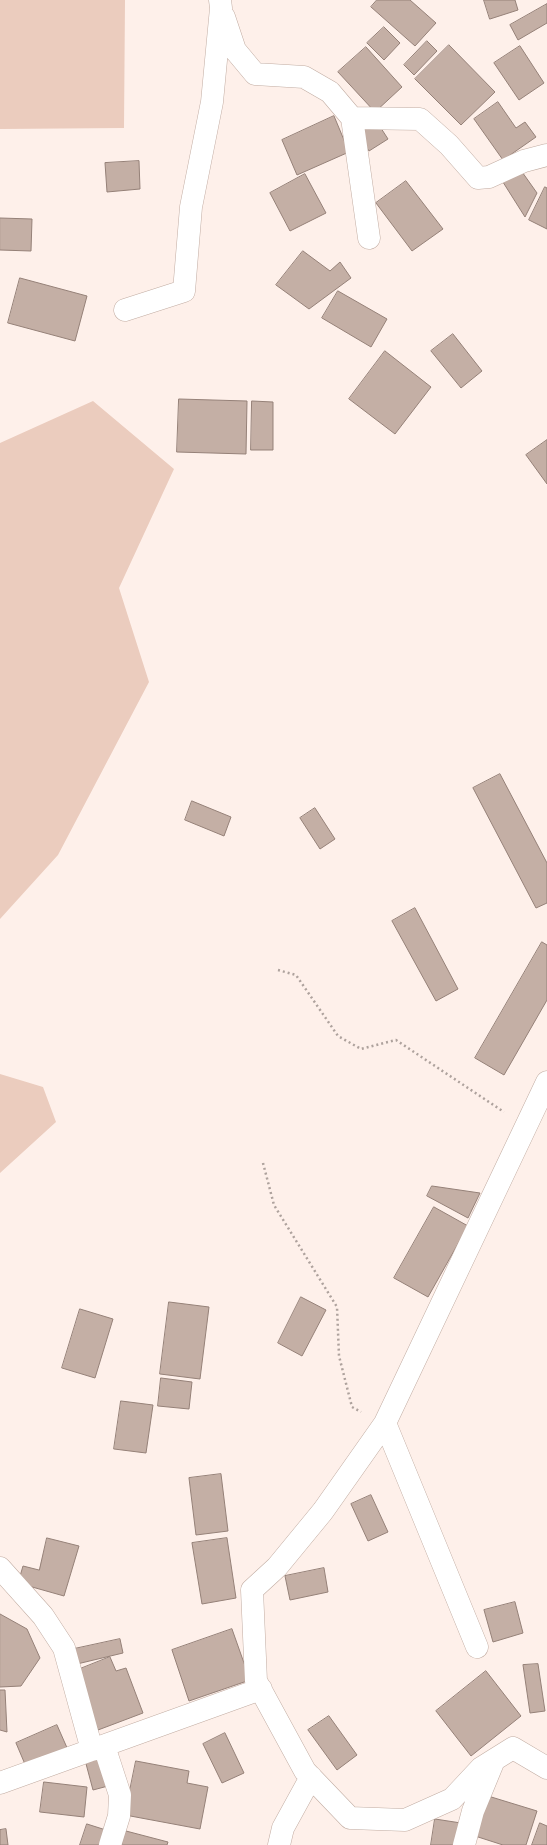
<!DOCTYPE html>
<html>
<head>
<meta charset="utf-8">
<style>
  body { margin:0 }
  canvas { display:block; background:#fef0ea }
</style>
</head>
<body>
<canvas width="547" height="1845"></canvas>
<script>
const c = document.querySelector('canvas').getContext('2d');
c.lineJoin = 'round';
function fillPath(path, color) { c.fillStyle = color; c.fill(path, 'evenodd'); }
function strokePath(path, color, width, dash) { c.strokeStyle = color; c.lineWidth = width; c.lineCap = dash ? 'butt' : 'round'; c.setLineDash(dash || []); c.stroke(path); }
const green = new Path2D(`
  M0 0H125L124 128 0 129Z
  M93 401 174 469 119 588 149 682 58 855 0 919V443Z
  M0 1074 43 1087 56 1122 0 1173Z`);
const building = new Path2D(`
  M377 0H410L436 23 415 46 371 7Z
  M484 0H515L518 10 490 19Z
  M547 4V23L518 40 510 25Z
  M384 27 400 43 384 60 367 43Z
  M427 41 437 51 414 75 404 65Z
  M449 45 495 92 461 125 415 79Z
  M520 46 544 83 519 100 494 63Z
  M366 47 402 87 375 112 338 72Z
  M498 102 516 128 525 122 536 137 503 160 474 119Z
  M334 116 349 152 297 175 282 140Z
  M377 122 388 139 369 151 358 133Z
  M139 161 140 189 107 192 105 163Z
  M520 169 537 193 525 217 501 179Z
  M305 174 326 213 290 231 270 193Z
  M406 181 443 229 412 251 376 203Z
  M545 187 547 188V229L529 220Z
  M0 218 32 219 31 251 0 250Z
  M303 251 330 271 340 262 351 278 309 309 276 285Z
  M20 278 87 296 75 341 8 323Z
  M338 291 387 319 371 347 322 318Z
  M453 334 482 371 461 388 431 351Z
  M385 351 431 387 395 434 349 399Z
  M179 399 247 401 246 454 177 452Z
  M252 401 273 402V450H251Z
  M547 440V484L526 455Z
  M500 774 547 863V903L536 908 473 788Z
  M192 801 231 817 224 836 185 820Z
  M315 808 335 839 320 849 300 818Z
  M415 908 458 989 436 1001 392 921Z
  M542 942 547 945V1000L504 1075 475 1058Z
  M432 1186 480 1193 468 1218 427 1196Z
  M434 1207 468 1226 428 1297 394 1278Z
  M301 1297 326 1310 302 1356 278 1343Z
  M169 1302 209 1307 200 1379 160 1374Z
  M80 1309 113 1319 95 1378 62 1368Z
  M161 1378 192 1382 189 1409 158 1406Z
  M121 1401 153 1405 146 1453 114 1449Z
  M221 1474 228 1531 196 1535 189 1478Z
  M371 1495 388 1532 368 1541 351 1504Z
  M47 1538 79 1546 64 1596 18 1583 23 1566 39 1570Z
  M227 1538 236 1598 202 1604 192 1543Z
  M324 1568 328 1592 290 1600 285 1576Z
  M515 1602 523 1633 493 1642 484 1610Z
  M0 1614 27 1629 40 1658 21 1686 0 1687Z
  M232 1629 250 1680 189 1701 172 1650Z
  M120 1639 123 1653 77 1664 74 1649Z
  M110 1657 116 1671 126 1668 143 1713 98 1730 75 1671Z
  M538 1664 545 1711 530 1713 523 1665Z
  M486 1671 521 1716 471 1756 436 1711Z
  M0 1690H5L7 1732 0 1730Z
  M329 1716 357 1755 337 1770 308 1730Z
  M57 1725 68 1750 27 1769 16 1743Z
  M225 1733 244 1773 222 1783 203 1744Z
  M100 1756 108 1786 93 1790 85 1760Z
  M136 1761 189 1771 187 1783 208 1787 200 1829 125 1815Z
  M44 1782 87 1787 84 1817 40 1812Z
  M488 1796 537 1811 526 1845H503L475 1836Z
  M435 1819 461 1823 457 1845H431Z
  M540 1823 547 1826V1845H532Z
  M87 1824 109 1831 104 1845H80Z
  M6 1829 8 1845H0V1830Z
  M126 1831 168 1842 167 1845H122Z`);
const path = new Path2D(`
  M278 970 296 975 338 1036 361 1049 396 1040 504 1112
  M263 1163 274 1205 337 1307 339 1356 352 1407 361 1412`);
const minor = new Path2D(`
  M224 17 235 50 255 74 304 77 330 92 352 118 369 238
  M352 118 420 119 449 145 478 178 489 177 524 161 547 155
  M125 310 184 291 191 207 212 102 221 8 220 0
  M385 1423 323 1511 277 1567 252 1590 256 1681 305 1771 350 1818 405 1820 452 1799 481 1768 513 1748 547 1768
  M0 1568 43 1616 64 1648 92 1750
  M477 1647 385 1423 547 1082
  M104 1746 120 1795 119 1816 110 1845
  M0 1783 261 1689
  M279 1845 283 1828 311 1777
  M464 1845 473 1811 494 1760`);
fillPath(green, '#ebccbe');
fillPath(building, '#c4afa5');
strokePath(building, '#958178', 1);
strokePath(minor, '#c1aca2', 23);
strokePath(path, '#aea29d', 2.5, [2, 3]);
strokePath(minor, '#fff', 22);
</script>
</body>
</html>
